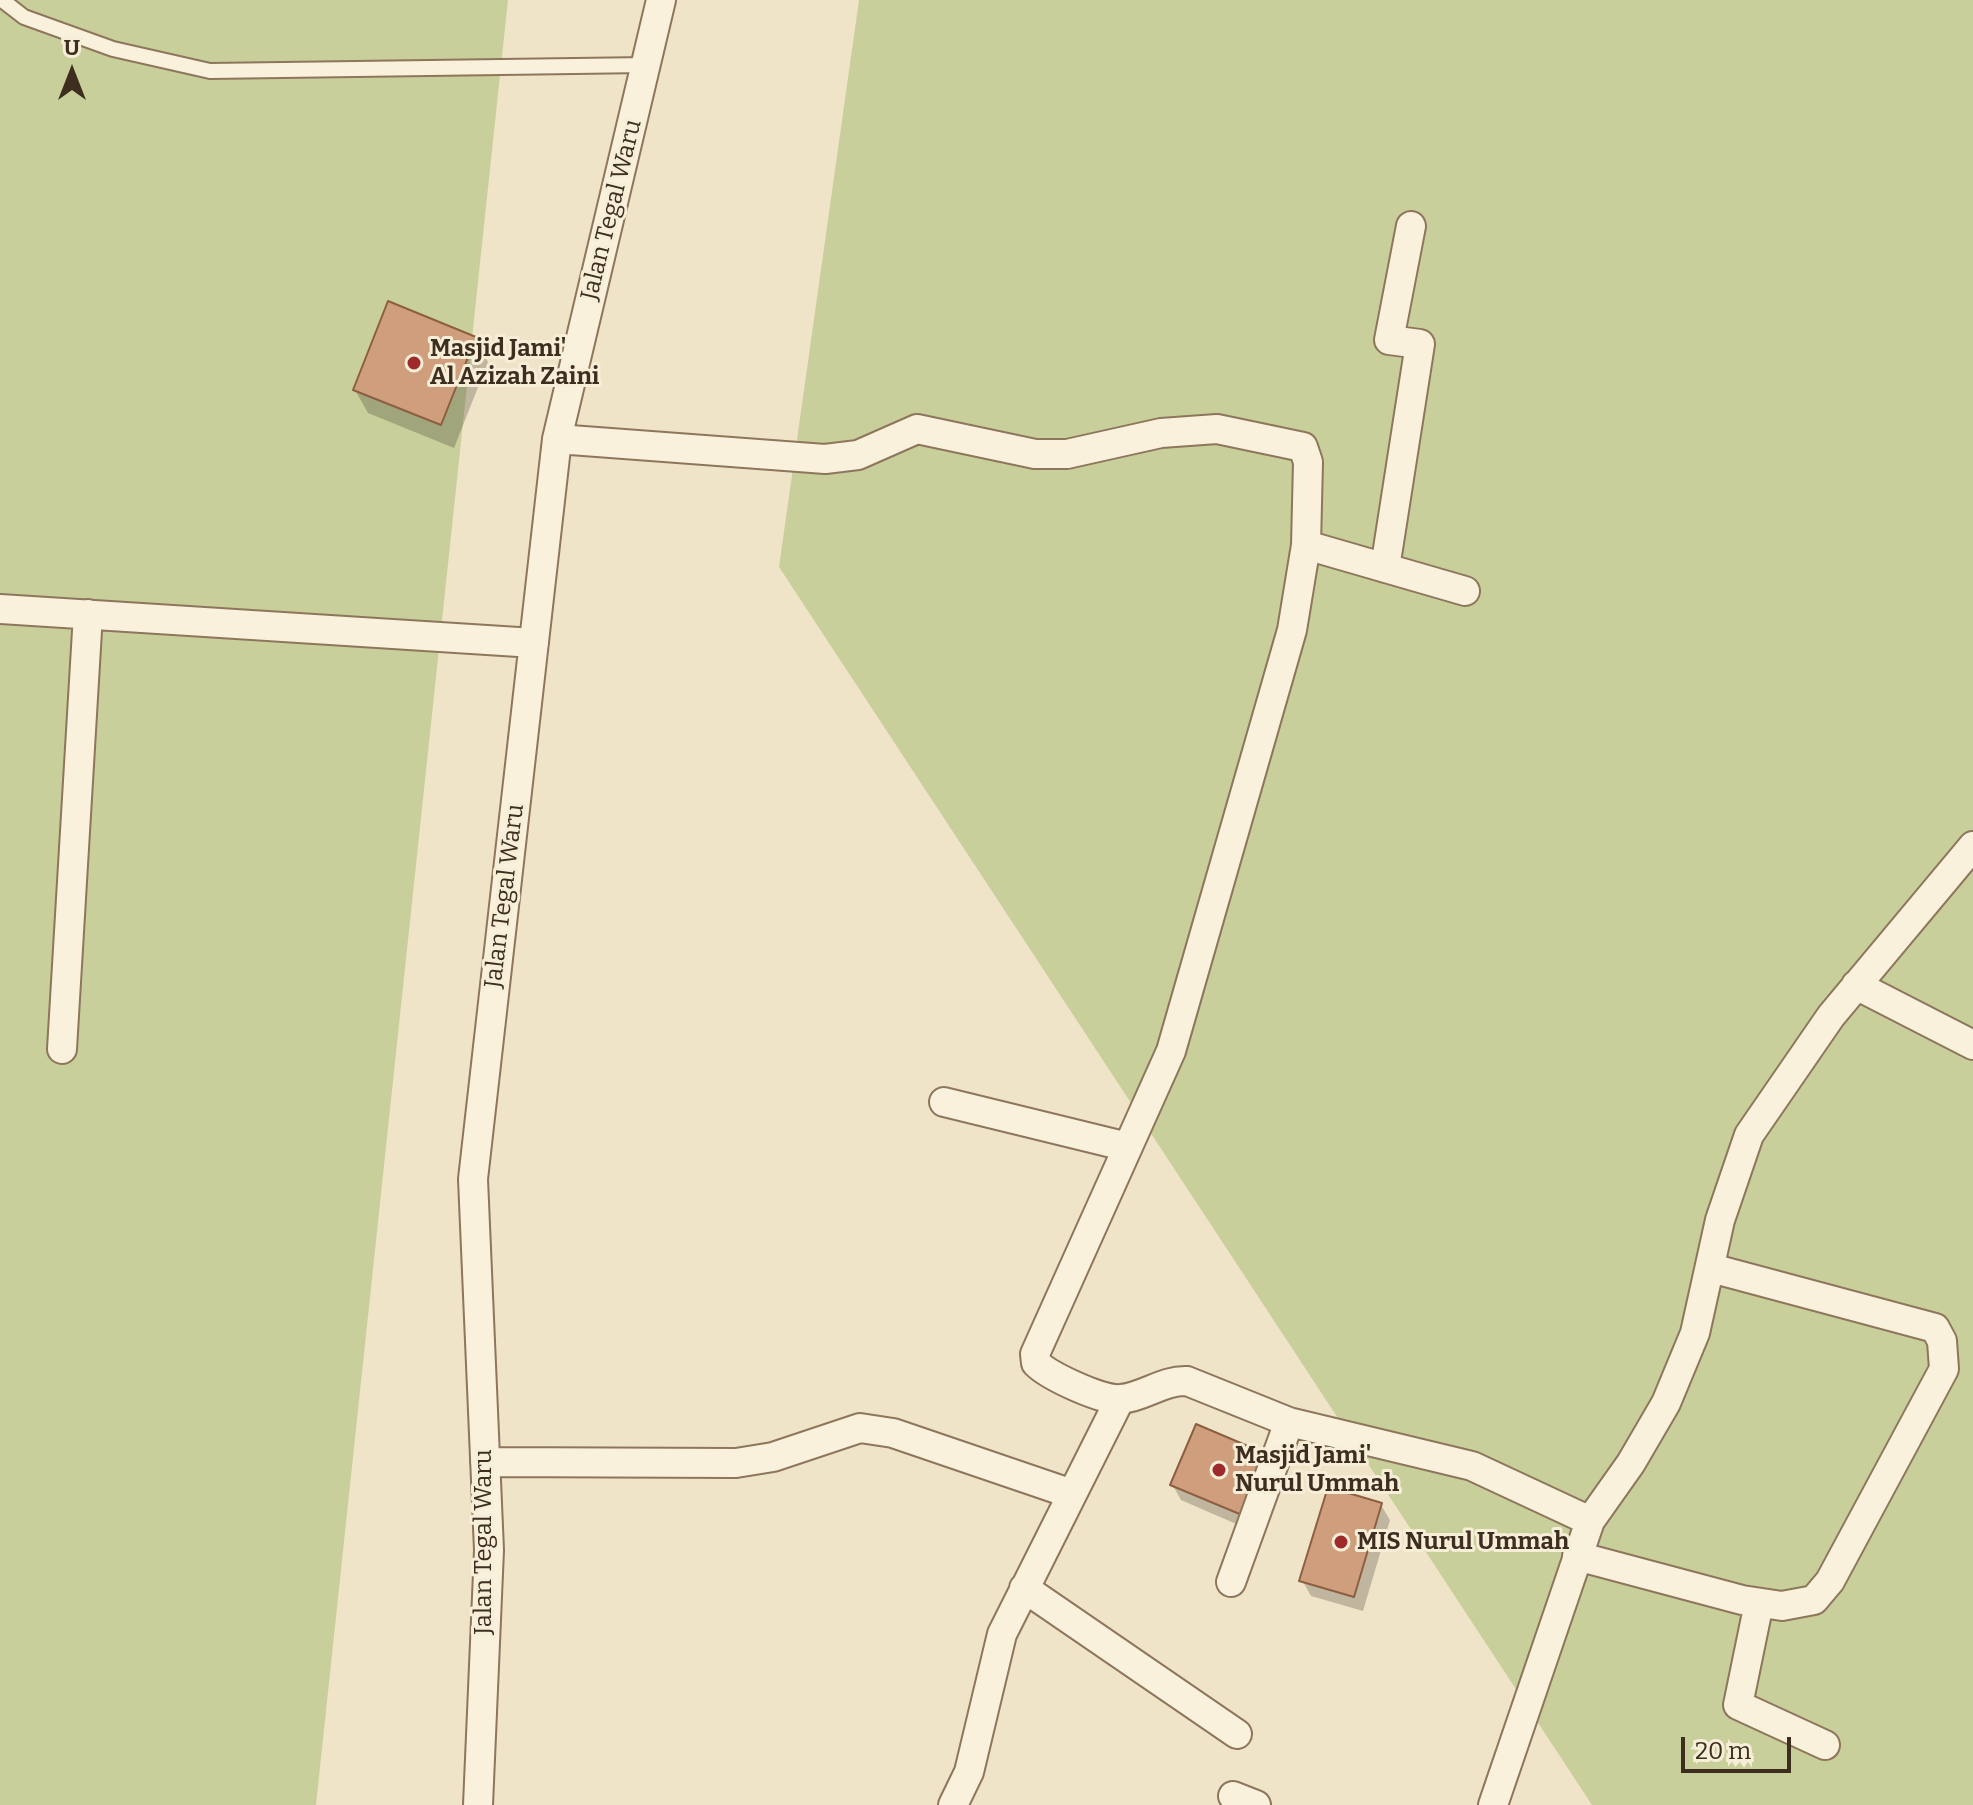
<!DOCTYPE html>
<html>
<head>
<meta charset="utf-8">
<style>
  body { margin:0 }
  #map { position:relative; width:1973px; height:1805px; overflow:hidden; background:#f0e4c8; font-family:Bitter,serif }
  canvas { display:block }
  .north { position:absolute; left:32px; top:32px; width:80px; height:80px; -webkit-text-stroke:6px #f7eed8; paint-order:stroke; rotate:0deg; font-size:22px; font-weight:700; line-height:32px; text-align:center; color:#3d2e20 }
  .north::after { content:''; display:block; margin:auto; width:28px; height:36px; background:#3d2e20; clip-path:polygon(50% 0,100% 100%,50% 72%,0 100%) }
  .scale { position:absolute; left:1681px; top:1737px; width:110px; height:36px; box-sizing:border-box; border:4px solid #3d2e20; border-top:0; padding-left:10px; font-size:24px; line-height:28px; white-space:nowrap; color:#3d2e20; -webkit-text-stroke:6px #f7eed8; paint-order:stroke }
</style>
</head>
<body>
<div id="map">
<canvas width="1973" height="1805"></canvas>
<div class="north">U</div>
<div class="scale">20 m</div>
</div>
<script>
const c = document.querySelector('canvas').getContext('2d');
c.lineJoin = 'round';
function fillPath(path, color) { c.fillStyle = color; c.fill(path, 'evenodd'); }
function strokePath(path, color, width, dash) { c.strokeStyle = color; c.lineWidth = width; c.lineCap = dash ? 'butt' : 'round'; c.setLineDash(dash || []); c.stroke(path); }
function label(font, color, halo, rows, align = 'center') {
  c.font = font + ' Bitter,serif'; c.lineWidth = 6; c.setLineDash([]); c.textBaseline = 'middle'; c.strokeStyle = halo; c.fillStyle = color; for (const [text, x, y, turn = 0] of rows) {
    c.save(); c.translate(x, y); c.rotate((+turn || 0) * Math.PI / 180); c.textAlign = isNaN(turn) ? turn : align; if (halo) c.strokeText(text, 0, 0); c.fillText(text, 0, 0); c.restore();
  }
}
const green = new Path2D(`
  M0 0H508L316 1805H0Z
  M859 0H1973V1805H1592L779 567Z`);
const shadow = new Path2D(`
  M475 338 488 362 454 448 368 413 355 390Z
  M1276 1472 1250 1530 1181 1500 1172 1484Z
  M1381 1505 1390 1520 1363 1611 1311 1596 1302 1580Z`);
const building = new Path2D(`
  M388 301 476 337 441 425 353 390Z
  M1196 1424 1269 1455 1242 1515 1170 1485Z
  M1328 1487 1382 1503 1354 1597 1299 1581Z`);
const lane = new Path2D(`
  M2 0 24 17 113 49 210 71 647 65`);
const street = new Path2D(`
  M557 439 825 459 858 455 917 429 1035 454H1067L1161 433 1217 429 1303 447 1308 462 1306 545 1292 630 1171 1051 1035 1354 1036 1363C1049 1376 1102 1401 1121 1399 1144 1397 1163 1380 1187 1381L1289 1422 1472 1466 1590 1521
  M1306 545 1465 591
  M1385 568 1420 344 1389 340 1411 226
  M0 609 534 643
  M1856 985 1973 1045
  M62 1049 88 614
  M944 1102 1128 1147
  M485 1462 736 1463 773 1457 860 1428 893 1433 1072 1494
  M1577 1556 1742 1600 1782 1606 1814 1600 1830 1581 1944 1369 1942 1341 1935 1328 1711 1268
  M1231 1582 1289 1422
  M1024 1588 1237 1734
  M1759 1603 1738 1705 1825 1745
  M1233 1796 1256 1805
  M478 1805 489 1550 473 1179 557 439 661 0
  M953 1805 969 1772 1002 1634 1120 1399
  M1493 1805 1590 1521 1631 1463 1666 1403 1695 1333 1720 1220 1749 1135 1831 1016 1973 846`);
const markers = [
  [414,363,8,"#9e2a2b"],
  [1219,1470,8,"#9e2a2b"],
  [1341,1542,8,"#9e2a2b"]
];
const streetNames = [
  ["Jalan Tegal Waru",612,210,-76],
  ["Jalan Tegal Waru",505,896,-83],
  ["Jalan Tegal Waru",484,1542,-90]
];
const poiNames = [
  ["Masjid Jami'",430,349],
  ["Al Azizah Zaini",430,377],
  ["Masjid Jami'",1235,1456],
  ["Nurul Ummah",1235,1484],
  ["MIS Nurul Ummah",1357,1542]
];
fillPath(green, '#c9cf9b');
fillPath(shadow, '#0003');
fillPath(building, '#cf9f7d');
strokePath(building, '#8d5f41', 2);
strokePath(lane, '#8d765c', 18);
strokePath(street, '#8d765c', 32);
strokePath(lane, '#faf1dc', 14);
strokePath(street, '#faf1dc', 28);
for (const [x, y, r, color] of markers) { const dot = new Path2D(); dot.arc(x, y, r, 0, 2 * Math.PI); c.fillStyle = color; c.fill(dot); strokePath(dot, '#f7eed8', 3); }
label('24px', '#3d2e20', '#f7eed8', streetNames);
label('bold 24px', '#3d2e20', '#f7eed8', poiNames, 'left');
</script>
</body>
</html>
